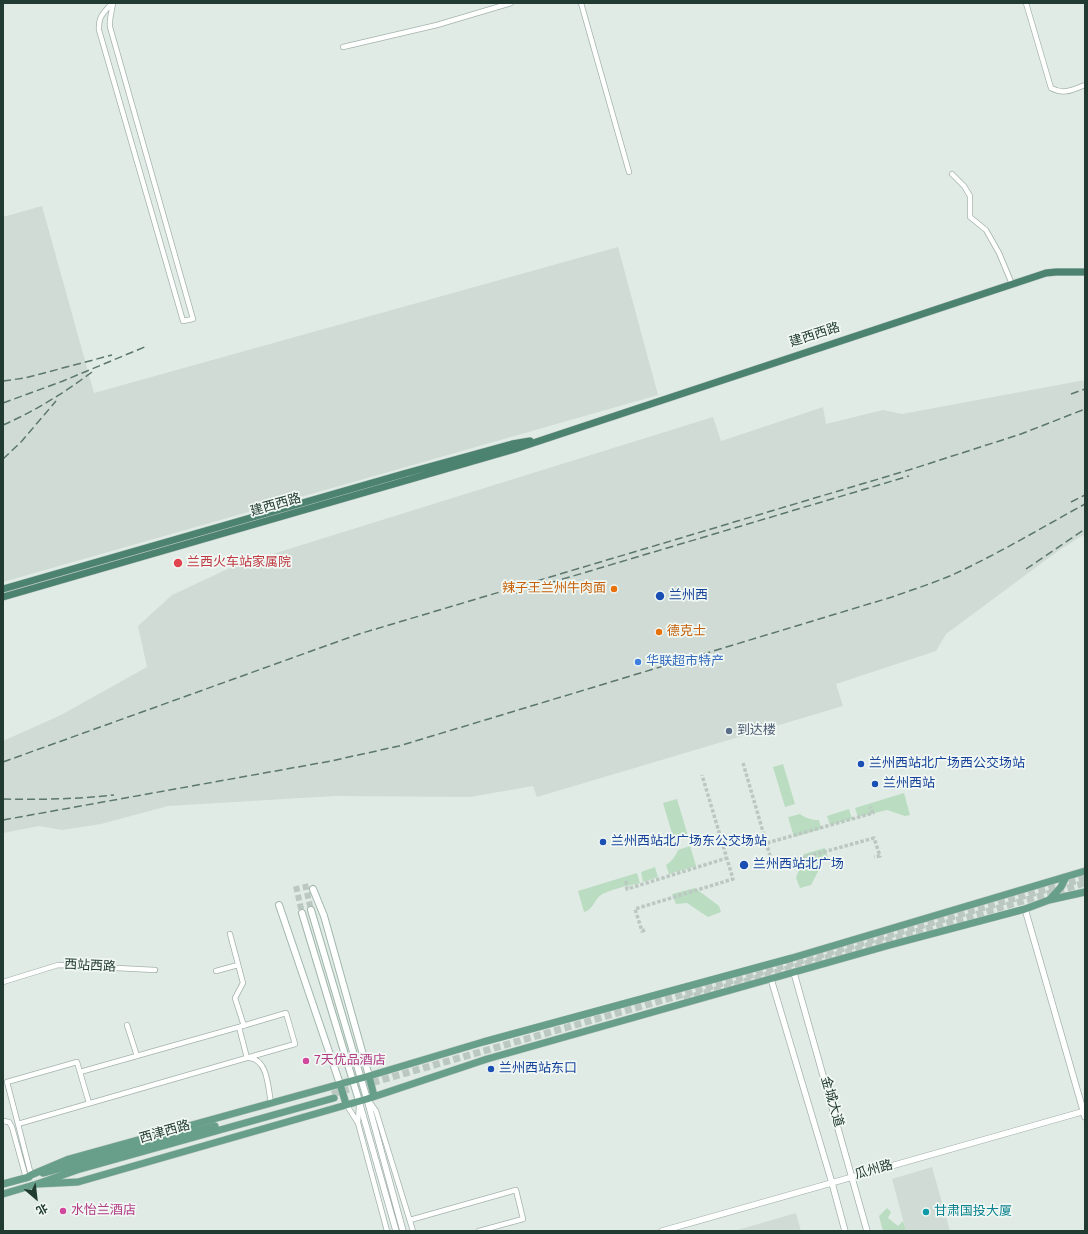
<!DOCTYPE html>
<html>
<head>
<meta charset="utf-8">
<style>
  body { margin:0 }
  #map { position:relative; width:1088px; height:1234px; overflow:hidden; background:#e1ebe6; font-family:Overpass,"Noto Sans SC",sans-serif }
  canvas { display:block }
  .frame { position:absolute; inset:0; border:4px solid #223b32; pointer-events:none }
  .north { position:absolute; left:16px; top:1178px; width:40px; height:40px; -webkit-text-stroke:3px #f1f8f4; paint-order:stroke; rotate:152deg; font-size:11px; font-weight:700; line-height:16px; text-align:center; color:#223b32 }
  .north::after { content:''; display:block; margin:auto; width:14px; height:18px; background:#223b32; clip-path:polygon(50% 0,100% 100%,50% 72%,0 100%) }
</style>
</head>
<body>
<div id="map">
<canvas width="1088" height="1234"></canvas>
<div class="frame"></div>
<div class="north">北</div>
</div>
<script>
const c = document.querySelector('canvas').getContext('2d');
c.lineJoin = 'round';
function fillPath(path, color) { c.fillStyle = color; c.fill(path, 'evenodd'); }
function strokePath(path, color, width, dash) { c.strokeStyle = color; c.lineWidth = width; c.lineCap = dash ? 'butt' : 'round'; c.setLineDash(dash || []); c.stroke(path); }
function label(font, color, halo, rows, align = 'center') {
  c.font = font + ' Overpass,"Noto Sans SC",sans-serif'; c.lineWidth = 3.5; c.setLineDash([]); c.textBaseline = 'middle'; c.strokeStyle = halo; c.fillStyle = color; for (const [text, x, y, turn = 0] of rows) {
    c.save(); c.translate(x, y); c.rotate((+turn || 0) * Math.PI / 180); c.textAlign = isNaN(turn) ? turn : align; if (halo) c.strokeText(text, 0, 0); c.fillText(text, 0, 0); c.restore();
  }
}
const built = new Path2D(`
  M42 206 94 393 618 247 658 395 3 582V217Z
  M1085 380V541L1083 535 1058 551 946 634 936 651 836 684 843 706 537 797 533 786 470 797 335 796 168 806 101 824 62 830 39 826 3 833V741L61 715 147 667 138 626 172 595 234 566 713 417 721 441 823 407 826 424 883 410 902 414Z
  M932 1167 950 1231H906L892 1179Z
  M796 1213 801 1231H734Z`);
const green = new Path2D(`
  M783 764 795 804 785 807 773 767Z
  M904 793 910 815 905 816 887 810 858 817 855 808Z
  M677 799 688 836 674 840 663 803Z
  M849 809 852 819 830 825 827 816Z
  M800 814C806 818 811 820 819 820L821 829 794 837 788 817Z
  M690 846 696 866 669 874 666 865C672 861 675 857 678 850Z
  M825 848 828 858 823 862 811 885 800 888 796 878 804 854Z
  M655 867 658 877 643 882 641 872Z
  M637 873 640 883C631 885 608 890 601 895 594 900 593 910 584 912L578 891Z
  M695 888 719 906 721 912 708 917 687 903 676 904 672 894Z
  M887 1208 891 1212 888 1218 898 1226 903 1221 906 1231H883L879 1216Z`);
const pedestrianTunnel = new Path2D(`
  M743 763 773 866 874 838 880 856 874 857
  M767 843 873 813 870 807
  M626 881 627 889 727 858
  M645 930 642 931 635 909 733 879 702 775`);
const secondaryTunnel = new Path2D(`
  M305 884 311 910
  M296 886 302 913`);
const primaryTunnel = new Path2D(`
  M684 999 1085 883
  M332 1094 794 963 1085 878`);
const minor = new Path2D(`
  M112 3C104 13 98 16 99 30L183 321 193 319 110 27C109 19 112 11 113 3
  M581 3 629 172
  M1026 3 1051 88C1064 95 1072 90 1085 85
  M343 47 437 25 511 3
  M952 174 964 186 970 196V217L986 230 999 253 1012 284
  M230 934 243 983 235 998 244 1026
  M216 971 238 965
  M3 982 58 965 155 970
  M127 1025 137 1056
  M249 1058C268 1059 268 1088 271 1103
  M80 1072 239 1027 247 1058
  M369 1101 376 1111 413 1231
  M89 1103 77 1062 7 1082 18 1124 295 1044 286 1013 239 1027
  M346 1104 358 1123
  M359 1105 358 1123 387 1231
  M3 1121 9 1122 12 1127 26 1178
  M18 1124 31 1175
  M410 1220 516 1190 523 1219 479 1231`);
const tertiary = new Path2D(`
  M1025 909 1085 1117
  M794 973 867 1231
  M771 979 832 1183 845 1231
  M367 1099 403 1231
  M359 1101 396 1231
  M662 1231 1085 1111`);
const secondary = new Path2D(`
  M313 889 324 916 369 1076
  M279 905 340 1084
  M311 910 367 1099
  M302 913 359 1101`);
const primary = new Path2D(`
  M1049 900 1061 887 1066 877
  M369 1076 374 1096
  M340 1084 346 1104
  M43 1173 215 1126
  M26 1178 31 1175 69 1159 369 1076 483 1042 792 958 1085 871
  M3 1184 29 1177
  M37 1184 78 1182 367 1099 487 1059 890 945 1025 909 1049 900 1085 892
  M3 1194 37 1184 77 1170 334 1098`);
const trunk = new Path2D(`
  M3 589 403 474 512 444 530 441
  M3 597 515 449 1046 273 1056 272H1085`);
const rail = new Path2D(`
  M3 381 25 378 112 355
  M1071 394 1085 389
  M3 403 63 381 147 346
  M3 425C35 411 64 393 92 372
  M3 459 21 442 56 401
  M1071 502 1085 495
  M1026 569 1085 529
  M516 593 909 476
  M3 762 317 649 359 634 912 469 1021 434 1085 409
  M3 799C41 800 77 799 114 795
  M3 820 331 761 399 746 892 597C912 590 933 583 952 575 998 554 1041 528 1085 504`);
const markers = [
  [178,563,5,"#e0444e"],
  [614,589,4,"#e8710a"],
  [660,596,5,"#1a4fb4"],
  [659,632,4,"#e8710a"],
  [638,662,4,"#3f7fe0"],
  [729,731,4,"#5c6f8a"],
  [861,764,4,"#1a4fb4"],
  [875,784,4,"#1a4fb4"],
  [603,842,4,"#1a4fb4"],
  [744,865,5,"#1a4fb4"],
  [306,1061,4,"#d1479c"],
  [491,1069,4,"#1a4fb4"],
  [63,1211,4,"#d1479c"],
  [926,1212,4,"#0f9aa8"]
];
const streetNames = [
  ["建西西路",815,336,-18],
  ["建西西路",276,506,-16],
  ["西站西路",90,967,3],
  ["金城大道",831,1102,74],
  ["西津西路",165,1133,-16],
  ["瓜州路",874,1171,-16]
];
const healthNames = [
  ["兰西火车站家属院",187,563]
];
const foodNames = [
  ["辣子王兰州牛肉面",606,589],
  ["德克士",667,632,"left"]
];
const transitNames = [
  ["兰州西",669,596],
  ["兰州西站北广场西公交场站",869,764],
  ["兰州西站",883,784],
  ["兰州西站北广场东公交场站",611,842],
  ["兰州西站北广场",753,865],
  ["兰州西站东口",499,1069]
];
const shopNames = [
  ["华联超市特产",646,662]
];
const serviceNames = [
  ["到达楼",737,731]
];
const hotelNames = [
  ["7天优品酒店",314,1061],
  ["水怡兰酒店",71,1211]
];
const cultureNames = [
  ["甘肃国投大厦",934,1212]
];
fillPath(built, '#cfdbd4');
fillPath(green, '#badcc0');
strokePath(pedestrianTunnel, '#bbc8c2', 3.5, [3.5, 2]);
strokePath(secondaryTunnel, '#bbc8c2', 6, [6, 3]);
strokePath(primaryTunnel, '#bbc8c2', 7, [7, 3.5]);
strokePath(minor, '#a4b3ac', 6);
strokePath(tertiary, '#a4b3ac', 7);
strokePath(secondary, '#a0b7ac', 8);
strokePath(primary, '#c1c8c6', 8);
strokePath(trunk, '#c1c8c6', 8);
strokePath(minor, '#fff', 4.5);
strokePath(tertiary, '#fff', 5.5);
strokePath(secondary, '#fff', 6);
strokePath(primary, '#679f8b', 7);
strokePath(trunk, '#4b8370', 7);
strokePath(rail, '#5c776d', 1.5, [8, 4]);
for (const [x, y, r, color] of markers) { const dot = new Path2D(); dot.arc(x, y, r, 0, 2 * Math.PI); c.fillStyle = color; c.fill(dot); strokePath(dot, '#f1f8f4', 1.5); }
label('13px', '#223b32', '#f1f8f4', streetNames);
label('13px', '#be3a42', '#f1f8f4', healthNames, 'left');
label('13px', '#c56008', '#f1f8f4', foodNames, 'right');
label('13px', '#164399', '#f1f8f4', transitNames, 'left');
label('13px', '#366cbe', '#f1f8f4', shopNames, 'left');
label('13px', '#4e5e75', '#f1f8f4', serviceNames, 'left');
label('13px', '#b23c85', '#f1f8f4', hotelNames, 'left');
label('13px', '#0d838f', '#f1f8f4', cultureNames, 'left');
</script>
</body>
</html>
